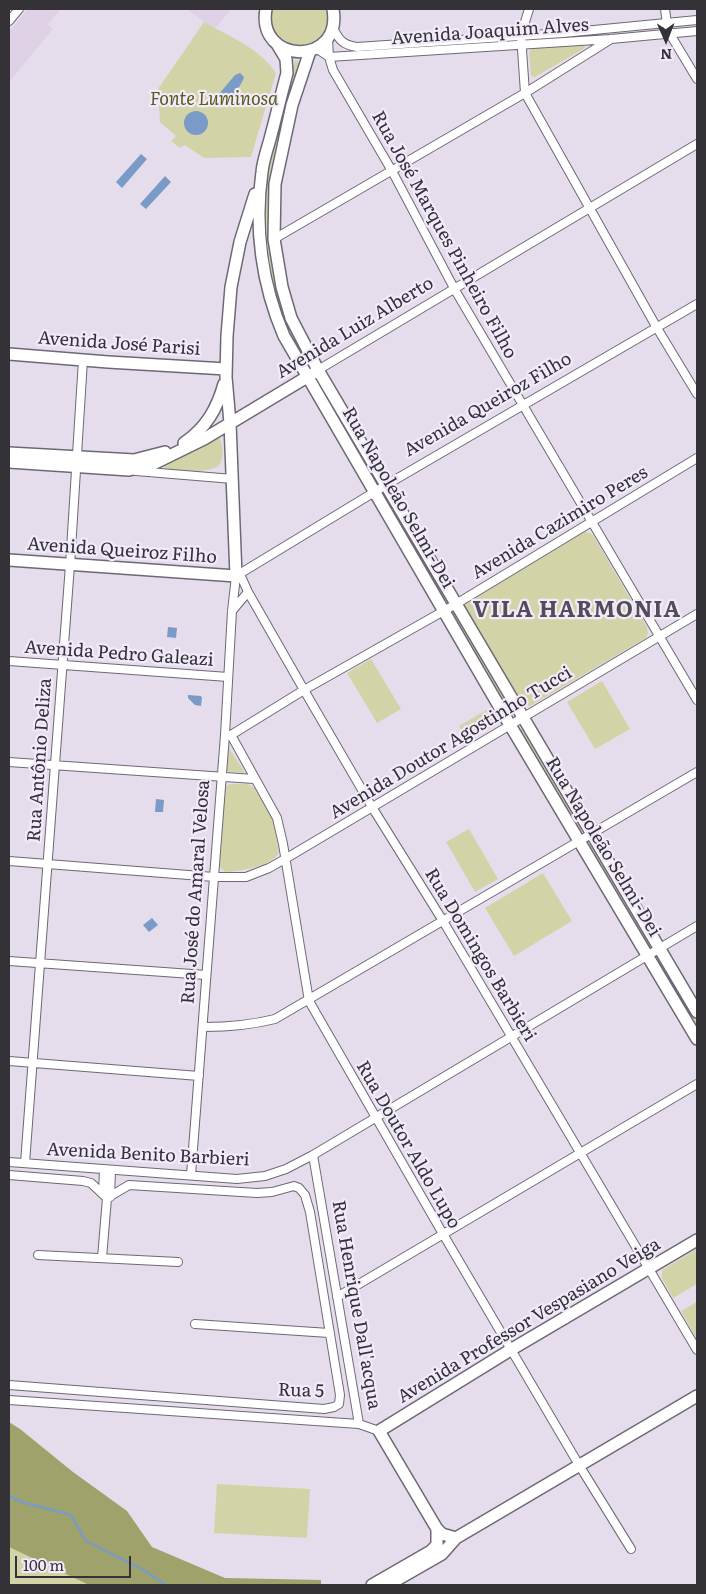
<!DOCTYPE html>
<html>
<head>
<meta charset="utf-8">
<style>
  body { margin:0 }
  #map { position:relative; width:706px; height:1594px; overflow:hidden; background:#e5ddec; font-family:Literata,serif }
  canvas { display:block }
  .frame { position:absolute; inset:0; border:10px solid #343137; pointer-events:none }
  .north { position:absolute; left:641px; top:15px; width:50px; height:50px; -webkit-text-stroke:4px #f2eafa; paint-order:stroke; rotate:179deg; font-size:14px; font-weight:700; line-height:20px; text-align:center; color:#343137 }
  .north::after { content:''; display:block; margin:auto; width:18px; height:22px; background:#343137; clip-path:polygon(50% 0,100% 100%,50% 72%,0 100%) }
  .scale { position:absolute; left:15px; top:1556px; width:116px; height:22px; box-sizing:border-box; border:2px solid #343137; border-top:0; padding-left:6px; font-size:15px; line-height:18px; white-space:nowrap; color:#343137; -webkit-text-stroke:4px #f2eafa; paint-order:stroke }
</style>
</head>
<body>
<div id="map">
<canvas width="706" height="1594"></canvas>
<div class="frame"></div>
<div class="north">N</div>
<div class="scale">100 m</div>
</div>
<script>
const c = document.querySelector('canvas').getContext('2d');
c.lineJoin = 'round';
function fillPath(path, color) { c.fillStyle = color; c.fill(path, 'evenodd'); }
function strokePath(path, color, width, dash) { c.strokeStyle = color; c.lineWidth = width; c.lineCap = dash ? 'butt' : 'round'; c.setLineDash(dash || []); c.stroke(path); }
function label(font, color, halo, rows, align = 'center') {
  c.font = font + ' Literata,serif'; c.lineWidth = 4.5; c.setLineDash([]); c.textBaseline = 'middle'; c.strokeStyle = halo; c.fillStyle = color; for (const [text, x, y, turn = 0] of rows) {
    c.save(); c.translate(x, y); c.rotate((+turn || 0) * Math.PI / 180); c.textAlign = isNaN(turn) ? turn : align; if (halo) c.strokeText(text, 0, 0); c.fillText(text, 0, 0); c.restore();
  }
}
const industrial = new Path2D(`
  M28 9H61L48 24 53 29 9 82V32Z
  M186 9H231L215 29Z`);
const green = new Path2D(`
  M273 9H326C329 15 328 22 326 28 312 63 260 43 273 9Z
  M204 22C228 36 260 48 276 73L251 157 204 158 185 145 180 148 171 141 176 136 160 122 158 89Z
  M584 45 585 48 535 77 531 76 529 52 532 48Z
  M295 60 298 61 299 66 289 103 269 218 270 250 276 285 308 362 306 365 280 323 265 249 264 188 274 135Z
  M320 383 375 476V478L373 479 316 386Z
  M215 437H219C224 446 224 457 219 466 204 474 185 470 168 469L164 467V464Z
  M387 500 412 543 417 547 446 595 444 598H442L383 502Z
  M581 532H587L593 535 647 627 648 633 646 638 530 706 521 704 465 610V604L468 600Z
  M454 613 458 615 513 709V712L510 713 508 711 452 615Z
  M371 659 401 709 377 723 347 673Z
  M602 681 630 729 595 749 567 702Z
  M490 708 494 716 493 726 467 740 459 726Z
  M521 729H524L583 829 580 830 576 828 519 731Z
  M229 748 244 771V773L227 771Z
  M229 784H248L254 788 273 819 279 852C273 867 239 871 225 872L220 867 225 788Z
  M469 829 498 879 475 892 446 842Z
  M589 844 594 845 651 942 650 946 646 945 589 849Z
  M543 873 572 921 514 956 485 908Z
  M657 960 662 961 697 1020V1033L657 964Z
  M697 1249V1284L673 1298 662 1278V1270Z
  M697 1302V1339L681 1311Z
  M217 1484 310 1489 307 1538 214 1533Z
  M9 1547 89 1585H9Z`);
const forest = new Path2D(`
  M9 1422 20 1429 73 1472 127 1511 152 1547 225 1578 321 1580V1585H89L9 1547Z`);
const water = new Path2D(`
  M240 73 244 77C242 85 231 99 222 101L219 98V94L235 75Z
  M184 123a12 12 0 1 1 24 0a12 12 0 1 1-24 0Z
  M141 154 147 159 122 188 116 182Z
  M165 176 171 182 146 209 140 204Z
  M168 627 177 628 176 638 167 637Z
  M188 695 201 696 202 698 201 706 195 705 188 698Z
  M156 799 164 800 163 812H155Z
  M152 918 158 925 149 932 143 925Z`);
const stream = new Path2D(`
  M9 1496 22 1502 71 1515 86 1541 147 1572 166 1585`);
const street = new Path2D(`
  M529 9 521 35 525 93 657 328 697 394
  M665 9 667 24 670 34 697 79
  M9 21 19 9
  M333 28C339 40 343 45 357 47L563 33 697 20
  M328 39 329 57 333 70 392 171 455 290 697 700
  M316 48 329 57 611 39 697 31
  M274 239 525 93 611 39
  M318 370 697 144
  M136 471 233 479
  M240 574 248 592 304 690 372 807 443 921 697 1350
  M232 611 248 592
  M9 661 228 677
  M225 735H231L277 818 283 844 309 1001 443 1234 579 1465 631 1549
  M231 735 304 690 456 604 697 458
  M9 762 254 779
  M9 861 214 877H246L269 868 285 859 697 614
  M9 961 206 975
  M204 1027C228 1027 251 1025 275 1019L697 772
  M9 1061 199 1076
  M313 1155 359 1424 379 1431
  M9 1162 237 1179 265 1176 286 1169 313 1155 697 926
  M25 1163 70 565 83 360
  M9 1175 83 1181 91 1183 107 1198 129 1185 257 1193 272 1192 294 1186 299 1188 305 1195 310 1212 340 1395 339 1404 334 1407 324 1409 9 1385
  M191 1175 225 735 232 611 236 576 386 485 697 304
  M103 1194 104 1169
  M110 1197 111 1170
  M38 1255 178 1262
  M102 1258 107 1198
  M337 1297 697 1084
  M195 1324 329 1333
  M9 1400 359 1424`);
const secondary = new Path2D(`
  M266 9C256 65 343 67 333 9
  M277 44 286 59 287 73C281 95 276 117 270 139 267 150 263 161 262 172 254 228 262 285 284 336L510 725 697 1039
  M310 51 292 105 275 184 274 239 282 287 291 318 318 370 697 1012
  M9 354 108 362 226 369
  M184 443C206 428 217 409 224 384
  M9 453 134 460 165 452
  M9 462 129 470 153 464 204 439 312 374
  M9 560 236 576 230 423 226 377 227 336 231 287 240 242 255 194
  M456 1538 442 1534 437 1529 379 1431 512 1349 697 1240
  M372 1585 431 1551 437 1545V1529
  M388 1585 442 1554 456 1538 697 1396`);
const streetNames = [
  ["Avenida Joaquim Alves",490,32,-4],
  ["Rua José Marques Pinheiro Filho",444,235,61],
  ["Avenida Luiz Alberto",355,328,-31],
  ["Avenida José Parisi",119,344,4],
  ["Avenida Queiroz Filho",488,405,-30],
  ["Rua Napoleão Selmi-Dei",398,498,60],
  ["Avenida Cazimiro Peres",560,523,-31],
  ["Avenida Queiroz Filho",122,551,4],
  ["Avenida Pedro Galeazi",119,654,4],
  ["Avenida Doutor Agostinho Tucci",451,743,-31],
  ["Rua Antônio Deliza",40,760,-86],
  ["Rua Napoleão Selmi-Dei",603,847,59],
  ["Rua José do Amaral Velosa",196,892,-86],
  ["Rua Domingos Barbieri",480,955,59],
  ["Rua Doutor Aldo Lupo",408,1145,60],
  ["Avenida Benito Barbieri",148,1155,3],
  ["Rua Henrique Dall'acqua",356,1305,80],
  ["Avenida Professor Vespasiano Veiga",529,1321,-31],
  ["Rua 5",301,1391,2]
];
const parkNames = [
  ["Fonte Luminosa",214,100]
];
const districtNames = [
  ["VILA HARMONIA",577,611]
];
fillPath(industrial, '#dfd1e5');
fillPath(green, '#d2d4a8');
fillPath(forest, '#9fa26a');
fillPath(water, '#7a9ac7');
strokePath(stream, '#7a9ac7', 2.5);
strokePath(street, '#6e6875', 10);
strokePath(secondary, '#6e6875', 14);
strokePath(street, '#fff', 8);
strokePath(secondary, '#fff', 11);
label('18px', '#343137', '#f2eafa', streetNames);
label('italic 18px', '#595b1b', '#f2eafa', parkNames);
c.letterSpacing = '1px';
label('bold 22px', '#534c59', '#f2eafa', districtNames);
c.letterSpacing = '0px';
</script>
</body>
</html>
